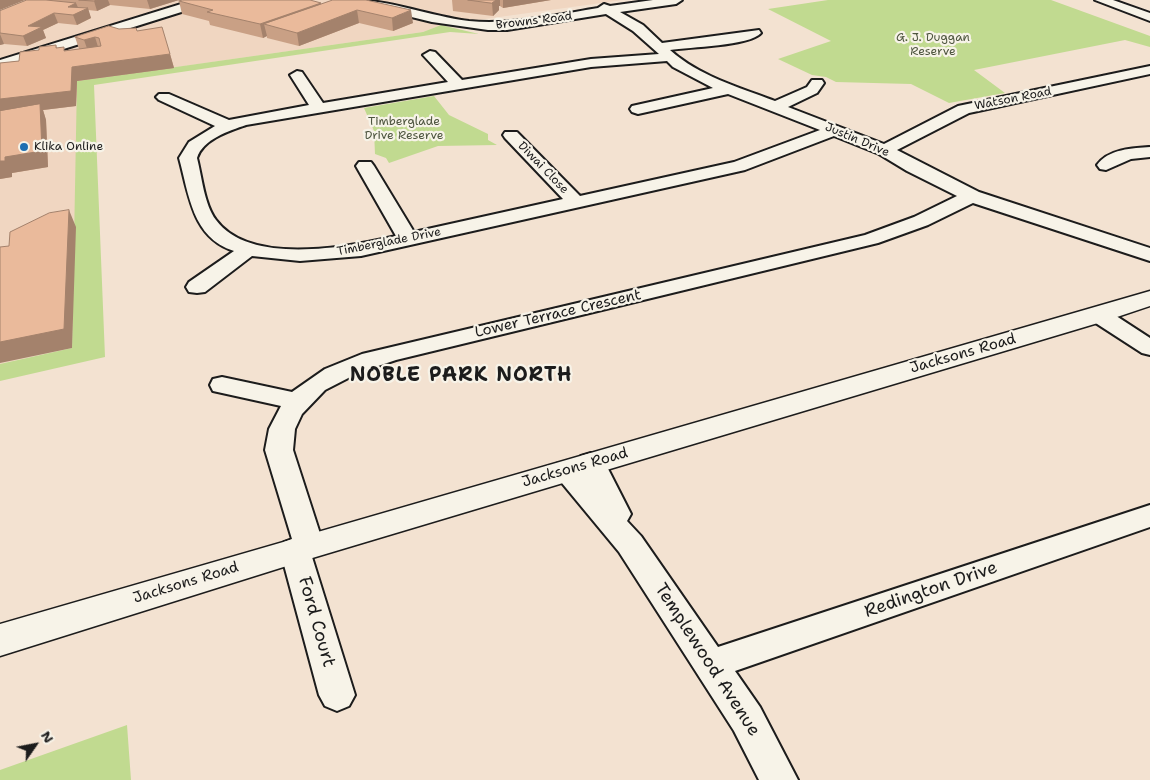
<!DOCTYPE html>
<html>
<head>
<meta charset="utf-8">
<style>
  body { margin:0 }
  #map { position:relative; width:1150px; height:780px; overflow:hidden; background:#f3e2d1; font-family:"Shantell Sans",sans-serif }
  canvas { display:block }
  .north { position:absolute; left:10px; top:720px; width:50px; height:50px; -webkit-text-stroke:4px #f7f3e8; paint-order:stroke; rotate:57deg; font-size:14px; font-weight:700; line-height:20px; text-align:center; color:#1c1c1c }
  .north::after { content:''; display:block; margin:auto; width:18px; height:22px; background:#1c1c1c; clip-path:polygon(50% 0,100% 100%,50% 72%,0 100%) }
</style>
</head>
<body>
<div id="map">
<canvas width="1150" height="780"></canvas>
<div class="north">N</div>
</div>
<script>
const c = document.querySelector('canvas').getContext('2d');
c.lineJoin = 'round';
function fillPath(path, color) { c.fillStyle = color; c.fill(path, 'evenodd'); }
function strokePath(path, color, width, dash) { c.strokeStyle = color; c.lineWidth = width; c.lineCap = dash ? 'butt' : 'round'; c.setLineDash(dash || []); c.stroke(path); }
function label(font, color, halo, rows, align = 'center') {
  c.font = font + ' "Shantell Sans",sans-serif'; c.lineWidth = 4.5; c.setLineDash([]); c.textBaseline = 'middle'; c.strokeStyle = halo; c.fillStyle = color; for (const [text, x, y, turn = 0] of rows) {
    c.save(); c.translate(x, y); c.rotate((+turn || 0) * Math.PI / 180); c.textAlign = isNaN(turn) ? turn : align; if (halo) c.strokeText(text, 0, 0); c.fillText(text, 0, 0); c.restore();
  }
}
const built = new Path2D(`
  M0 0H623L441 25 423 32 78 81 72 348 0 364Z`);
const green = new Path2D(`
  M828 0H1051L1150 36V47L1125 40 974 70 1005 93 949 103 911 84 836 82 826 77 812 75 778 59 831 41 768 9Z
  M441 25 479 34 450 32 94 85 105 357 0 381V364L72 348 77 81 423 32Z
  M434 96 449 115 488 134V140L497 145 438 146 389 163 386 158 375 154 374 131 364 108Z
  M127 725 131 780H0V770Z`);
const minor = new Path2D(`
  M194 0H212L210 3 0 69V60Z
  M352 0C392 0 429 16 469 21 512 25 555 15 598 8L604 4 610 6 653 0H682L676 4 620 12 643 25 662 43 759 30 761 33C750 46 689 47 670 50 699 76 738 87 775 101L807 87 812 80H822L824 83 817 93 788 107 884 144 958 106 1150 66V74L969 113 897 150 979 192 1150 248V261L973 203 928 225 878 243 396 360 360 372 325 390 302 414 295 429 293 450 324 546 320 554 312 557 355 695 349 706 337 711 325 706 319 695 280 550 284 542 292 539 265 450 269 429 281 406 213 391 210 385 213 379 222 377 292 392 325 369 362 354 865 235 914 217 957 196 907 171 879 154 834 136 745 170 361 256 300 261 252 256 205 292 197 293 189 292 186 287 189 282 234 251C192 238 189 194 179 158L189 142 215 126 159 100 156 97 159 94H169L229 120 309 105 290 75 297 71 302 72 323 103 448 82 423 55 430 51 435 52 462 80 591 59 659 54 633 31 606 14 507 30H488L432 22 354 3ZM667 61 673 67 713 88 632 106 630 109 632 112 638 114 728 94 820 130 734 162 580 196 517 132H505L503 135 505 138 563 199 414 232 374 166 371 162H359L356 166 396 236C349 247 250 266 216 220 204 204 202 177 197 158 203 139 229 131 246 125L591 67Z
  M1095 0H1113L1150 13V21Z
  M1150 147V157L1131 159 1106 170 1100 169 1097 165C1108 149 1133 148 1150 147Z
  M1099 308 1107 310 1150 338V355L1142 353 1091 320 1088 315 1091 310Z
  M591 453 601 456 605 463 631 514 627 521 641 536 718 647 1150 505V527L735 671 760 707 798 780H759L734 731 619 552 552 471 556 464C566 461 573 461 580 469L577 463 581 456Z`);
const major = new Path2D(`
  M1150 291V306L1108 320 309 559 0 656V624Z`);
const wall = new Path2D(`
  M27 0H179L150 9 110 5 97 11 88 10 91 18 77 25 58 23 43 30 46 38 27 46 4 44 0 45V11Z
  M333 0 413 23 393 31 359 23 299 46 267 38V36L263 38 210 25 209 21 182 14 179 1 322 4Z
  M452 0H551L503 8 500 6H499V10L493 16 453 11Z
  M119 29 137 31 170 54 174 68 77 81 76 106 43 110 46 120 48 167 12 173V177L0 179V63L19 61 39 50 56 45 57 48 66 51 79 49 75 37Z`);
const shadedWall = new Path2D(`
  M0 0H25L0 10Z
  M97 0H108L110 5 97 11 94 1Z
  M147 0H179L150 9Z
  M481 0H500V6H499V10L493 16 492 3Z
  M503 0H551L503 8Z
  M76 3 80 12 88 8 91 18 77 25 73 15 68 7Z
  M321 3 324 15 264 24 267 36 263 38 260 24Z
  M357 10 359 23 299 46 297 33Z
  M411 10 413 23 393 31 392 18Z
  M54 13 58 23 43 30 46 38 27 46 23 36 28 26Z
  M0 34 4 44 0 45Z
  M95 37 99 50 89 54 84 40Z
  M170 54 174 68 77 81 76 106 43 110 46 120 48 167 12 173V177L0 179V161L5 157 0 115V99L72 67Z
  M69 210 76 227 72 348 0 363V342Z`);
const building = new Path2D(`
  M27 0H46L76 3 68 7 88 8 73 15 54 13 28 26 42 27 23 36 0 33V11Z
  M79 0H97L94 1Z
  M183 0H310L321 3 260 24 207 12 213 10 179 1Z
  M333 0H366L411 10 392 18 357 10 297 33 264 24Z
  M468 0H496L492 3Z
  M109 26 119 29 136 28 137 31 162 27 170 54 72 67 71 91 0 99V63L19 61 20 52 39 50V47L56 45V48L64 47V51L101 46 99 38 95 37 84 40 75 37Z
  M40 104 42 151 5 157V161H0V111Z
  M69 210 64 329 0 342V247L9 246 10 232 49 213Z`);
const markers = [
  [24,147,5,"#1f6fb2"]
];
const farStreetnames = [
  ["Browns Road",534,21,-7],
  ["Watson Road",1013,99,-11],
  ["Justin Drive",857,140,23],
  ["Diwai Close",543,168,46],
  ["Timberglade Drive",389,242,-11]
];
const farParknames = [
  ["G. J. Duggan",933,38],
  ["Reserve",933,52],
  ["Timberglade",404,122],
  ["Drive Reserve",404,136]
];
const farPoinames = [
  ["Klika Online",34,147]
];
const streetNames = [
  ["Lower Terrace Crescent",558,314,-13],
  ["Jacksons Road",963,354,-16],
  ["Jacksons Road",575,468,-16],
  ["Jacksons Road",186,583,-17]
];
const nearStreetnames = [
  ["Redington Drive",931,590,-19],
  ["Ford Court",316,622,74],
  ["Templewood Avenue",707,660,57]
];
const districtNames = [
  ["NOBLE PARK NORTH",461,376]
];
fillPath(built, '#f0d6c1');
fillPath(green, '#c1da90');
strokePath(minor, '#1c1c1c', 4);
strokePath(major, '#1c1c1c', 3);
fillPath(minor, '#f7f3e8');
fillPath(major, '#f7f3e8');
fillPath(wall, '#c9a085');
fillPath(shadedWall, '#a4826c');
fillPath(building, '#eaba9b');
strokePath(building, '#a4826c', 1);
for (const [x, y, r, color] of markers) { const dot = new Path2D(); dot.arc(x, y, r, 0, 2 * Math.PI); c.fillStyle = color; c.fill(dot); strokePath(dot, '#f7f3e8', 2); }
label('12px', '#1c1c1c', '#f7f3e8', farStreetnames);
label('12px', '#4e553f', '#f7f3e8', farParknames);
label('12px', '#1c1c1c', '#f7f3e8', farPoinames, 'left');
label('15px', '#1c1c1c', '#f7f3e8', streetNames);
label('18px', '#1c1c1c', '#f7f3e8', nearStreetnames);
c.letterSpacing = '1px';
label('bold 20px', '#1c1c1c', '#f7f3e8', districtNames);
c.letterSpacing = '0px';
</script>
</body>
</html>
